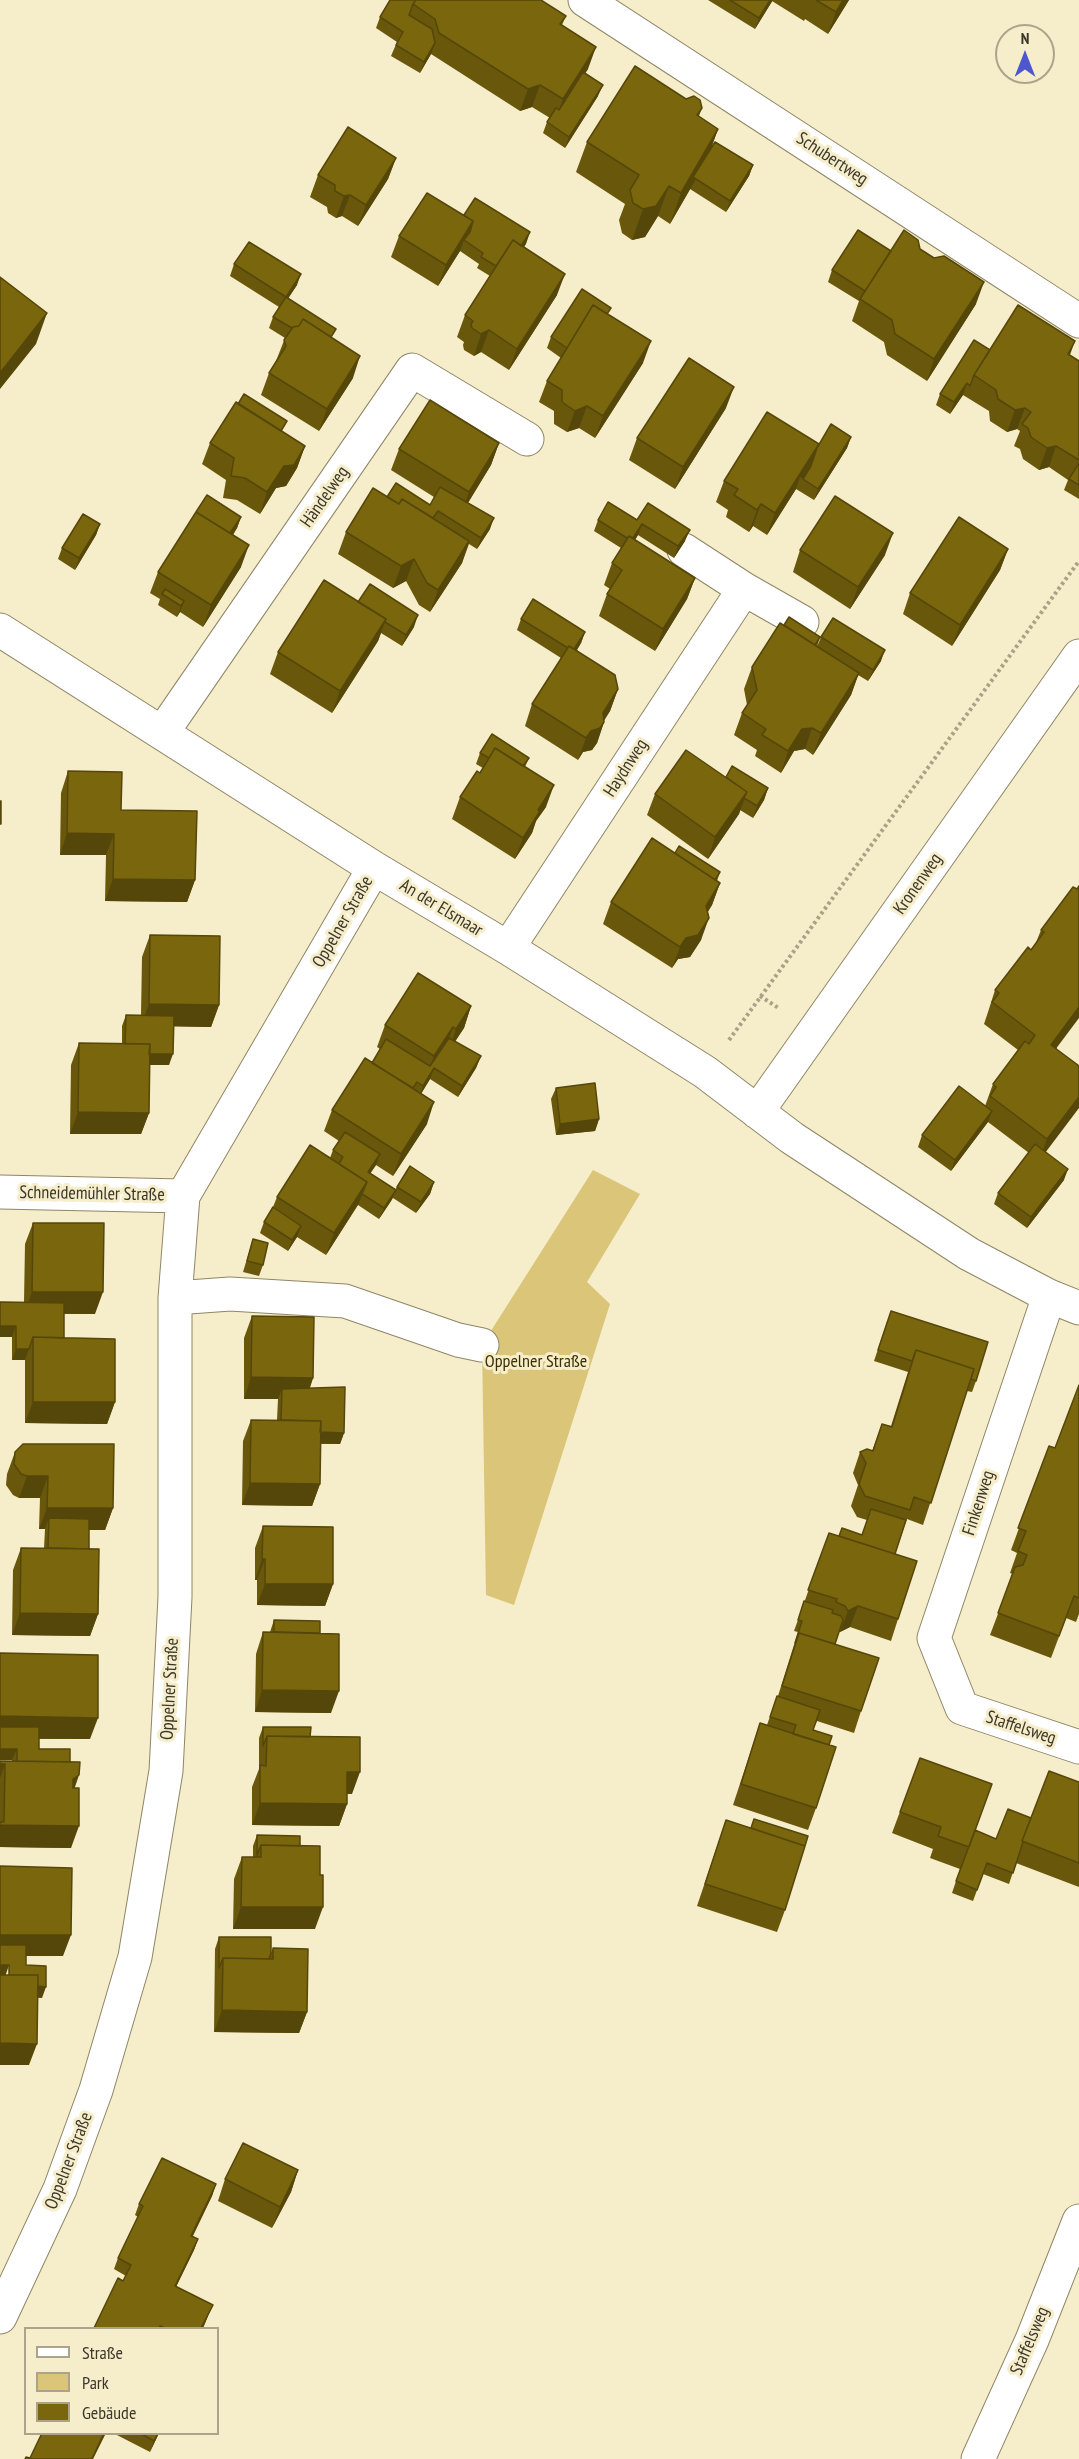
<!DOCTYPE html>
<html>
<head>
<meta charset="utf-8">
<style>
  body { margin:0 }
  #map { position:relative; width:1079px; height:2459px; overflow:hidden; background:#f6edca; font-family:"PT Sans Narrow",sans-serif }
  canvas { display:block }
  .legend { position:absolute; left:24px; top:2327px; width:195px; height:108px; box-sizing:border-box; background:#f6edca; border:2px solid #aba48a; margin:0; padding:8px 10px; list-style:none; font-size:18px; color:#3b372a }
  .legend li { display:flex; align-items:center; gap:12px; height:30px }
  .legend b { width:30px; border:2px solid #aba48a }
  .north { position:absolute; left:995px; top:24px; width:60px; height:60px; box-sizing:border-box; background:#f6edca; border:2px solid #aba48a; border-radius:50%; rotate:0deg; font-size:16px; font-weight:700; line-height:24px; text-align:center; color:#3b372a }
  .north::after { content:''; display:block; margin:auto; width:21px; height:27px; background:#4e57cd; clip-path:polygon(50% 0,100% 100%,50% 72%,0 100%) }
</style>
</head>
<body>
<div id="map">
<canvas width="1079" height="2459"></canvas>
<ul class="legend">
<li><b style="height:8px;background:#fff"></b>Straße</li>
<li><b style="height:16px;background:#dac578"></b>Park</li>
<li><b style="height:16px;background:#7a660d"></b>Gebäude</li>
</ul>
<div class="north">N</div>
</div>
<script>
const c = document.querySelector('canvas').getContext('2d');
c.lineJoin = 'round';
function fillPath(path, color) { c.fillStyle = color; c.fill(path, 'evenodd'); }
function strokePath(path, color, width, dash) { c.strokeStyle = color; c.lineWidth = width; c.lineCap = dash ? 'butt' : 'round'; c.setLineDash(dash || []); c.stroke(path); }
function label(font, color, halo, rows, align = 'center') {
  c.font = font + ' "PT Sans Narrow",sans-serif'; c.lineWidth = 6; c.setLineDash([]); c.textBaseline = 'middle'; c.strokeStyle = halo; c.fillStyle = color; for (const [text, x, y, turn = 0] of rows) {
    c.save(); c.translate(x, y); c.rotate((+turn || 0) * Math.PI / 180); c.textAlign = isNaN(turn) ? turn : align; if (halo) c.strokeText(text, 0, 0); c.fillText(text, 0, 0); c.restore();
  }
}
const green = new Path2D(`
  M593 1170 640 1194 587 1282 610 1304 514 1605 486 1595 482 1345Z`);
const path = new Path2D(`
  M760 996 780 1009
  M729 1040 1079 561`);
const minor = new Path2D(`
  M585 0 1079 321
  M744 589 802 622
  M0 630 374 868 508 948 705 1072 792 1138 969 1254 1049 1296 1079 1308
  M162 733 412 370 527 439
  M508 948 744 589 684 550
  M757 1112 1079 656
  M0 1192 183 1196
  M1049 1296 934 1638 962 1708 1079 1747
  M175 1298 230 1294 345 1301 458 1340 482 1345
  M0 2317 60 2189 96 2090 135 1957 166 1771 175 1597V1298L183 1196 374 868
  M978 2459 1032 2340 1079 2221`);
const wall = new Path2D(`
  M390 0 566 16 562 25 588 69 585 73 598 96 565 148 543 133 547 122 550 118 532 107 520 111 431 54 420 73 391 56 397 42 376 28 380 17Z
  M708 0H849L828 34 805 19 804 21 772 1 755 29Z
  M686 99 702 108 699 116 718 129 711 148 753 165 749 176 726 212 690 189 670 224 658 216 645 237 632 240 622 233 619 220 625 204 576 172 587 142Z
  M396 158 388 179 358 226 342 216 336 218 328 213 327 207 310 197 318 175Z
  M464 215 530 232 524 247 557 295 509 370 481 352 474 356 464 350 463 345 464 342 457 337 465 315 490 276 477 268 479 264 460 251 438 286 391 257 399 236Z
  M920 249 976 304 927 381 887 355 884 342 852 321 859 301 828 282 832 270 891 251Z
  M234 264 297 285 288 298 333 339 353 378 319 431 261 395 269 373 276 361 285 338 269 328 273 317 279 307 230 276Z
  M609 315 643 363 595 438 579 428 567 432 554 424V411L539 402 547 381 561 358 547 348 551 337Z
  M990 350 1070 356 1079 361V499L1064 490 1068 480 1049 467 1039 470 1023 459 1020 449 1014 446 1020 431 1017 429 1007 432 990 421 989 411 963 395 950 414 936 405 940 394Z
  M726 408 675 489 629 460 637 438Z
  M283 432 305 446 297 468 286 486 276 488 260 514 237 500 223 498 226 480 202 464 210 443Z
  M851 437 847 448 814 500 796 489 767 535 753 526 749 532 726 517 728 510 716 502 724 481 819 444Z
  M499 443 491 465 468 503 490 529 477 549 469 544 462 563 430 612 419 605 406 581 393 588 338 554 346 532 387 497 430 505 434 497 391 470 399 449Z
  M241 517 237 528 233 535 241 567 203 627 180 612 177 617 158 605 160 599 150 593 158 572Z
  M598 520H637L685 541 674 558 638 535 635 540 695 578 687 599 655 651 599 616 607 594 610 589 604 585 612 563 621 548 594 531Z
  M100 524 96 535 75 570 58 559 62 548Z
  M1008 549 1000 570 952 646 903 614 910 593Z
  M800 550 885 555 850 609 793 572Z
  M358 602 414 627 402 646 381 633 378 641 332 713 270 674 278 652Z
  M521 619 585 632 581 643 577 650 618 689 610 711 604 720V722L597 743 592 750 583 752 578 760 525 726 532 704 561 658 517 630Z
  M784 625 820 637 817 647 821 637 881 661 868 681 858 675 851 695 813 755 805 749 794 751 781 773 755 756 757 750 734 735 742 713 747 705 744 689 752 667Z
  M480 753 529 758 525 767 546 807 536 821 532 833 515 859 452 819 460 797 483 768 476 764Z
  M68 771 121 810 195 880 187 902 105 901 106 855H60L61 793Z
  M726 777 768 788 764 800 753 818 740 810 739 814 708 859 647 815 655 794Z
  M675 853 720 872 717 881 720 883 712 905 707 913 701 940 690 957 678 959 672 968 603 924 611 902Z
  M1073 887 1046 1152 1064 1180 1027 1228 994 1204 998 1193 1029 1153 988 1122 951 1171 918 1147 922 1135 985 1106 993 1084 1018 1050 984 1024 988 1012 995 990 1035 945 1041 930Z
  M150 935 219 1005 211 1027 173 1026 169 1065H149V1113L141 1134H70L71 1065 79 1043 122 1044V1026L126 1015H141L142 957Z
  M471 1006 464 1028 455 1041 481 1056 476 1068 458 1097 430 1079 421 1094 427 1124 393 1176 376 1165 370 1173 395 1190 397 1187 434 1182 430 1194 416 1213 393 1198 379 1219 358 1205 326 1255 297 1237 288 1251 260 1233 264 1222 273 1207 277 1197 330 1158 333 1150 339 1141 324 1131 332 1110 372 1063 380 1049 377 1047 385 1025Z
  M556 1088 599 1119 595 1131 556 1135 551 1099Z
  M33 1223 95 1314H64V1338L115 1402 107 1424 25 1423V1360H12V1337H0L24 1302 25 1244Z
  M253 1239 263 1265 259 1276 243 1272Z
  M252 1316 313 1378 310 1388 344 1433 340 1444H320V1484L312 1506 242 1505 243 1441 251 1420H277L278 1399H244V1338Z
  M887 1322 976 1381 972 1392 967 1391 923 1525 907 1519 895 1554 898 1619 891 1641 850 1627 840 1632 839 1631 835 1644 861 1711 854 1733 817 1721 813 1730 829 1745 816 1808 808 1830 733 1805 760 1723 767 1725 777 1696H778L798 1632 794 1631 829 1533 839 1536 862 1535 867 1520 857 1517 851 1506 858 1485 853 1473 860 1452 872 1451 882 1424 891 1426 908 1372 874 1361Z
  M1079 1385V1614L1076 1622 1066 1618 1051 1658 990 1635 1013 1574 1010 1573 1017 1553 1011 1550 1049 1446 1055 1448Z
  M15 1452 113 1508 105 1530H89V1549L98 1614 90 1636 12 1635 13 1570 21 1548H44L45 1529H39L40 1498H19L13 1495 6 1485 7 1474Z
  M263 1526 333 1584 325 1606 257 1605V1580H255V1548Z
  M274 1620 320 1633 331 1713 255 1712 256 1654 263 1632H270Z
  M0 1653 90 1739H39V1749L70 1762 74 1788 71 1848 0 1847V1761H12V1760H0Z
  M263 1727 310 1737 352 1794H347V1804L339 1826 252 1825V1787L259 1769V1738Z
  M920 1758 975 1831 996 1839 1031 1818 1079 1782V1887L1016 1863 1009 1884 983 1874 973 1901 952 1893 960 1869 930 1858 933 1849 892 1833Z
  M726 1820 785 1910 777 1932 697 1906Z
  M257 1835 300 1846 315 1929H233L234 1879 242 1857H253V1846Z
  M219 1937 271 1953 273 1948 307 2012 299 2033 214 2032 215 1949Z
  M298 2170 291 2192 272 2228 218 2201 225 2179Z
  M216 2184 212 2196 193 2236 198 2239 194 2250 176 2287 208 2316 203 2328H94L126 2276 114 2269 118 2258 138 2217 135 2215 139 2204Z
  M113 2433H159L150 2452Z`);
const shadedWall = new Path2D(`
  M770 0H773L755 29 759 18Z
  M843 0H849L828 34 836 12Z
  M435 43 431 54 420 73 424 62Z
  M596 47 588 69 555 121 563 99Z
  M540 85 532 107 520 111 528 89Z
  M603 85 598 96 565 148 569 137Z
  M718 129 707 160 670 224 681 193Z
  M396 158 388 179 358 226 366 205Z
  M753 165 749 176 726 212 730 201Z
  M669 186 658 216 645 237 632 240 643 209Z
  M350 195 342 216 336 218 344 196Z
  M473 221 466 241 464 240 460 251 438 286 446 265Z
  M530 232 526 244 512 266 516 254Z
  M301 274 297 285 282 308 286 297Z
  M565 274 557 295 509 370 517 349Z
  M984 282 976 304 927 381 934 359Z
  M47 313 36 344 0 389V373Z
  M489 330 481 352 474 356 481 334Z
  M651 341 643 363 595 438 603 416Z
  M1075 341 1067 363 1068 354Z
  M360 356 353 378 319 431 327 409Z
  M967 383 963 395 950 414 954 402Z
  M734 387 726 408 675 489 683 467Z
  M587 406 579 428 567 432 575 411Z
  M1025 408 1017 429 1007 432 1015 410Z
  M851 437 847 448 814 500 818 489Z
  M499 443 491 465 461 514 469 492Z
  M819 444 811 466 803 479 800 477 796 489 767 535 775 513Z
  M305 446 297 468 286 486 276 488 260 514 267 492 284 466Z
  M1056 446 1049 467 1039 470 1047 448Z
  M761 504 753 526 749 532 757 510Z
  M241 517 237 528 226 545 230 533Z
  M494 518 490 529 477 549 481 538Z
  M100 524 96 535 75 570 79 558Z
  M642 524 638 535 627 552 631 541Z
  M690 530 685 541 674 558 678 546Z
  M893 533 885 555 850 609 858 587Z
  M469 541 462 563 430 612 438 590Z
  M249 545 241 567 203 627 211 605Z
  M1008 549 1000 570 952 646 960 625Z
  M414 559 406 581 393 588 401 566Z
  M695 578 687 599 655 651 663 629Z
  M184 601 180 612 177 617 181 606Z
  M418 615 414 627 402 646 406 635Z
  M386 619 378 641 332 713 340 691Z
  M585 632 581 643 569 663 573 652Z
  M885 650 881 661 868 681 873 670Z
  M859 673 851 695 813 755 821 733Z
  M618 689 610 711 599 729 604 722 597 743 592 750 583 752 578 760 586 738Z
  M812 728 805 749 794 751 781 773 788 751 802 729Z
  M554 785 546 807 536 821 532 833 515 859 523 838 538 810Z
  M768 788 764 800 753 818 757 806Z
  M747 792 739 814 708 859 715 837Z
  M67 833 114 834 106 855H60Z
  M113 879 195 880 187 902 105 901Z
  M720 883 712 905 698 928 706 906Z
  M709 918 701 940 690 957 678 959 672 968 680 947 686 938Z
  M149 1004 219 1005 211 1027 141 1026Z
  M471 1006 464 1028 449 1051 456 1029Z
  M1079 1007V1018L1043 1066 1051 1045Z
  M453 1027 445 1049 426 1078 434 1056Z
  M125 1053 173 1054 169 1065H121Z
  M481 1056 476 1068 458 1097 462 1086Z
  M434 1068 430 1079 419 1097 423 1086Z
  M1079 1097V1108L1039 1161 1047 1139Z
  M434 1102 427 1124 393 1176 401 1154Z
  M992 1111 988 1122 951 1171 955 1160Z
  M78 1112 149 1113 141 1134H70Z
  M599 1119 595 1131 556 1135 560 1124Z
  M380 1154 376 1165 364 1183 368 1172Z
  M1068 1169 1064 1180 1027 1228 1031 1217Z
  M367 1182 359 1203 326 1255 334 1233Z
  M434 1182 430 1194 416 1213 421 1202Z
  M396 1190 391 1201 379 1219 384 1208Z
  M301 1226 297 1237 288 1251 292 1240Z
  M32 1292H103L95 1314 24 1313Z
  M0 1326H16L12 1337H0Z
  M16 1349H29L25 1360H12Z
  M251 1377 313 1378 305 1400 282 1389 278 1399H244Z
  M33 1402H115L107 1424 25 1423Z
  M281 1431 344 1433 340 1444 277 1442Z
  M27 1476H48L40 1498H19Z
  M250 1483 320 1484 312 1506 242 1505Z
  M47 1508H113L105 1530H49V1518L45 1529H39Z
  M262 1559H265L257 1580H255Z
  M265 1584H333L325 1606 257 1605Z
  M858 1606 850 1627 840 1632 848 1611Z
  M20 1613 98 1614 90 1636 12 1635Z
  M262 1690 339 1691 331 1713 255 1712Z
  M0 1716 98 1718 90 1739 0 1738Z
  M0 1749H17L12 1760H0Z
  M0 1764H5L0 1778Z
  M347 1772H360L352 1794 340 1793Z
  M79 1775 72 1796 73 1779Z
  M260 1803 347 1804 339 1826 252 1825Z
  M0 1825 79 1826 71 1848 0 1847Z
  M241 1907H323L315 1929H233Z
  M0 1935H71L63 1956H0Z
  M0 1965H9L5 1977 0 1976Z
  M8 1985 46 1987 42 1998 4 1996Z
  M222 2010 307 2012 299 2033 214 2032Z
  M0 2043 37 2044 29 2065H0Z
  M298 2170 291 2192 272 2228 280 2207Z
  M216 2184 212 2196 187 2247 191 2236Z
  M198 2239 194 2250 171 2297 175 2286Z
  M213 2305 208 2316 203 2328H201Z
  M104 2433H106L93 2459H92Z
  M158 2433H159L150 2452 154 2441Z`);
const building = new Path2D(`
  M390 0H416L413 4 409 15 432 29 435 43 424 62 396 45 403 32 380 17Z
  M416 0H541L566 16 560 24 596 47 563 99 540 85 528 89 439 33 435 19 413 4Z
  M730 0H770L759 18Z
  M816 0H843L836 12Z
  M635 66 686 99 694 96 700 100 702 108 697 115 718 129 681 193 669 186 656 206 643 209 633 203 630 190 639 175 587 142Z
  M583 72 603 85 569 137 547 122 556 108 559 110Z
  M348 127 396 158 366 205 350 195 344 196 335 191V185L318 175Z
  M715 142 753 165 730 201 693 177Z
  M427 193 473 221 446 265 399 236Z
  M475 198 530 232 521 246 513 240 496 266 481 257 483 253 464 240 470 232 473 221 464 215Z
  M858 230 891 251 865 291 832 270Z
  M904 230 918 240 920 249 934 258 944 256 984 282 934 359 895 334 892 320 860 299Z
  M513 240 565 274 517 349 489 330 481 334 472 328 471 324 473 321 465 315Z
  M249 242 301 274 286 297 336 329 331 337 303 319 299 326 293 327 292 328 273 317 286 297 234 264Z
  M0 277 47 313 0 373Z
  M582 289 611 308 607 314 593 305 567 348 551 337Z
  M593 305 651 341 603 416 587 406 575 411 562 402V390L547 381Z
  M1018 305 1075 341 1068 354 1079 361V460L1056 446 1047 448 1031 437 1028 428 1022 424 1031 412 1025 408 1015 410 998 399 996 390 974 375Z
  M303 319 360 356 327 409 269 373 286 346 284 340 293 327 299 326Z
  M974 340 990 350 974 375 970 386 967 383 954 402 940 394Z
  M689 358 734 387 683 467 637 438Z
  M244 394 287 421 281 431 238 404Z
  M430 400 499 443 469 492 399 449Z
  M236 402 305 446 294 465 284 466 267 492 245 478 231 476 234 458 210 443Z
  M767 412 819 444 775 513 761 504 757 510 734 495 738 489 724 481Z
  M831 424 851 437 818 489 803 479 811 466 817 448Z
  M1079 463V485L1069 479Z
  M396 483 430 505 440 487 494 518 481 538 438 511 433 518 402 499 399 504 387 497Z
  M373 488 399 504 402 499 469 541 438 590 427 583 414 559 401 566 346 532Z
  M207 495 241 517 230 533 196 512Z
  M835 496 893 533 858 587 800 550Z
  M608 502 637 520 648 503 690 530 678 546 642 524 633 538 629 536 627 538 598 520Z
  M196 512 249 545 211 605 158 572Z
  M83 514 100 524 79 558 62 548Z
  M959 517 1008 549 960 625 910 593Z
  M629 536 695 578 663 629 607 594 622 570 612 563Z
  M324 580 386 619 340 691 278 652Z
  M370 584 418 615 406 635 385 622 386 619 358 602Z
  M165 589 184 601 181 606 162 594Z
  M533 599 585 632 574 649 569 646 568 648 521 619Z
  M789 617 820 637 815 645 784 625Z
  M833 618 885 650 873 670 821 637Z
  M780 623 859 673 821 733 812 728 802 729 788 751 762 735 766 729 742 713 757 690 752 667Z
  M569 646 615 675 618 689 603 713 604 722 600 728 591 731 586 738 532 704Z
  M492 734 529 758 523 766 495 748 489 758 480 753Z
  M495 748 554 785 538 810 540 811 523 838 460 797 477 771 480 773Z
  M686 750 747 792 715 837 655 794Z
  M732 766 768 788 757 806 744 798 747 792 726 777Z
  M68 771 122 772 121 810 197 811 195 880 113 879 114 834 67 833Z
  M0 801H1V824H0Z
  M652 838 720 883 706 906 709 918 698 935 686 938 680 947 611 902Z
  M679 846 720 872 715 880 675 853Z
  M1079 886V1007L1051 1045 1079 1066V1097L1047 1139 990 1096 996 1087 993 1084 1025 1041 1029 1044 1035 1035 992 1002 999 993 995 990 1028 947 1031 950 1044 932 1041 930 1073 887 1077 889Z
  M150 935 220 936 219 1005 149 1004Z
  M418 973 471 1006 456 1029 453 1027 434 1056 385 1025Z
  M126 1015 174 1016 173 1054H149L150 1044H125Z
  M449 1038 481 1056 462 1086 434 1068 423 1086 417 1082 413 1088 372 1063 386 1039 430 1066Z
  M79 1043 150 1044 149 1113 78 1112Z
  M365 1058 434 1102 401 1154 332 1110Z
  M595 1083 599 1119 560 1124 556 1088Z
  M959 1086 992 1111 955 1160 922 1135Z
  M345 1132 380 1154 368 1172 396 1190 384 1208 362 1194 367 1182 339 1164 343 1157 333 1150Z
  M1035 1144 1068 1169 1031 1217 998 1193Z
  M310 1145 367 1182 334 1233 277 1197Z
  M410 1166 434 1182 421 1202 397 1187Z
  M273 1207 301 1226 292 1240 264 1222Z
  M33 1223H104L103 1292H32Z
  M253 1239 268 1243 263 1265 247 1261Z
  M0 1302 64 1303V1338L33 1337 29 1349H16V1326H0Z
  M891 1311 988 1342 976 1381 971 1379 974 1369 916 1350 912 1361 878 1350Z
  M252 1316 314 1317 313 1378 251 1377Z
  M33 1337 115 1339V1402H33Z
  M916 1350 974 1369 931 1503 914 1497 910 1510 865 1496 859 1484 866 1463 860 1452 867 1449 873 1451 882 1424 892 1427Z
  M1079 1385V1598L1074 1596 1059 1636 998 1613 1015 1567 1023 1565 1027 1555 1018 1551 1026 1531 1018 1528 1049 1446 1055 1448Z
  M345 1387 344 1433 320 1432 321 1421 281 1420 282 1389Z
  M251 1420 321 1421 320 1484 250 1483Z
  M23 1444H114L113 1508H47L48 1476H27L21 1474 14 1464 15 1452Z
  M871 1509 906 1520 895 1554 839 1536 842 1528 862 1535Z
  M49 1518 89 1519V1549L48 1548Z
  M263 1526 333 1527V1584H265V1559H262Z
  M829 1533 917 1561 898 1619 858 1606 848 1611 845 1606 836 1602 837 1599 808 1590Z
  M21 1548 99 1549 98 1614 20 1613Z
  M804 1601 833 1610 832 1613 841 1616 843 1620 835 1644 799 1633 795 1643 802 1621 798 1620Z
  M274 1620 320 1621V1633L274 1632Z
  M263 1632 339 1634V1691L262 1690Z
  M799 1633 879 1658 861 1711 782 1686Z
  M0 1653 98 1655V1718L0 1716Z
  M777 1696 820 1710 813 1730 832 1736 829 1745 793 1734 796 1725 770 1717Z
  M760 1723 836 1747 816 1808 741 1784Z
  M0 1727H39V1749H70V1762L17 1761V1749H0Z
  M263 1727H311L310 1737 267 1736 263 1746Z
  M267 1736 360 1737V1772H347V1804L260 1803V1765L266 1766Z
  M920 1758 992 1784 969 1847 938 1836 941 1827 900 1812Z
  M0 1761 80 1762 79 1775 73 1779V1788H79V1826L0 1825V1822H4L5 1764H0Z
  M1049 1771 1079 1782V1863L1022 1841Z
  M1008 1809 1031 1818 1022 1841 1023 1842 1013 1873 987 1863 977 1890 956 1881 975 1830 996 1839Z
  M754 1819 808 1836 805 1846 751 1828Z
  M726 1820 805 1846 785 1910 705 1884Z
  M257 1835 300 1836V1846L261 1845 257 1855Z
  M261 1845 320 1846V1875H323V1907H241L242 1857H261Z
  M0 1866 72 1868 71 1935H0Z
  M219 1937H271V1953L269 1959 223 1958 219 1968Z
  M0 1945H26V1965L46 1966V1987L38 1986V1975H9V1965H0Z
  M273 1948 308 1949 307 2012 222 2010 223 1958 273 1959Z
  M0 1975H38L37 2044 0 2043Z
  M243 2143 298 2170 280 2207 225 2179Z
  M162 2158 216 2184 191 2236 198 2239 175 2286 213 2305 201 2328H165L160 2326 159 2328H94L118 2278 123 2281 131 2265 118 2258 143 2206 139 2204Z
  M42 2433H104L92 2459H25L26 2457 30 2458Z
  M140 2433H158L154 2441Z`);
const streetNames = [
  ["Schubertweg",832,159,33],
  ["Händelweg",325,497,-55],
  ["Haydnweg",626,768,-57],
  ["Kronenweg",918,884,-55],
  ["An der Elsmaar",441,908,31],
  ["Oppelner Straße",343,922,-60],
  ["Schneidemühler Straße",92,1194,1],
  ["Finkenweg",979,1503,-72],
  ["Oppelner Straße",170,1689,-87],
  ["Staffelsweg",1021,1728,18],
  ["Oppelner Straße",69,2161,-69],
  ["Staffelsweg",1030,2341,-67]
];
const parkNames = [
  ["Oppelner Straße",536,1362]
];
fillPath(green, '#dac578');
strokePath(minor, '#8f8667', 35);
strokePath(path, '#a9a288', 4, [3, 3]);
strokePath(minor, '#fff', 33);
fillPath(wall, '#69580b');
fillPath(shadedWall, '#554709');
fillPath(building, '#7a660d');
strokePath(building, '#554709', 1.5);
label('18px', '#3b372a', '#f6edca', streetNames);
label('18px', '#3b3001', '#f6edca', parkNames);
</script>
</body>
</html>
